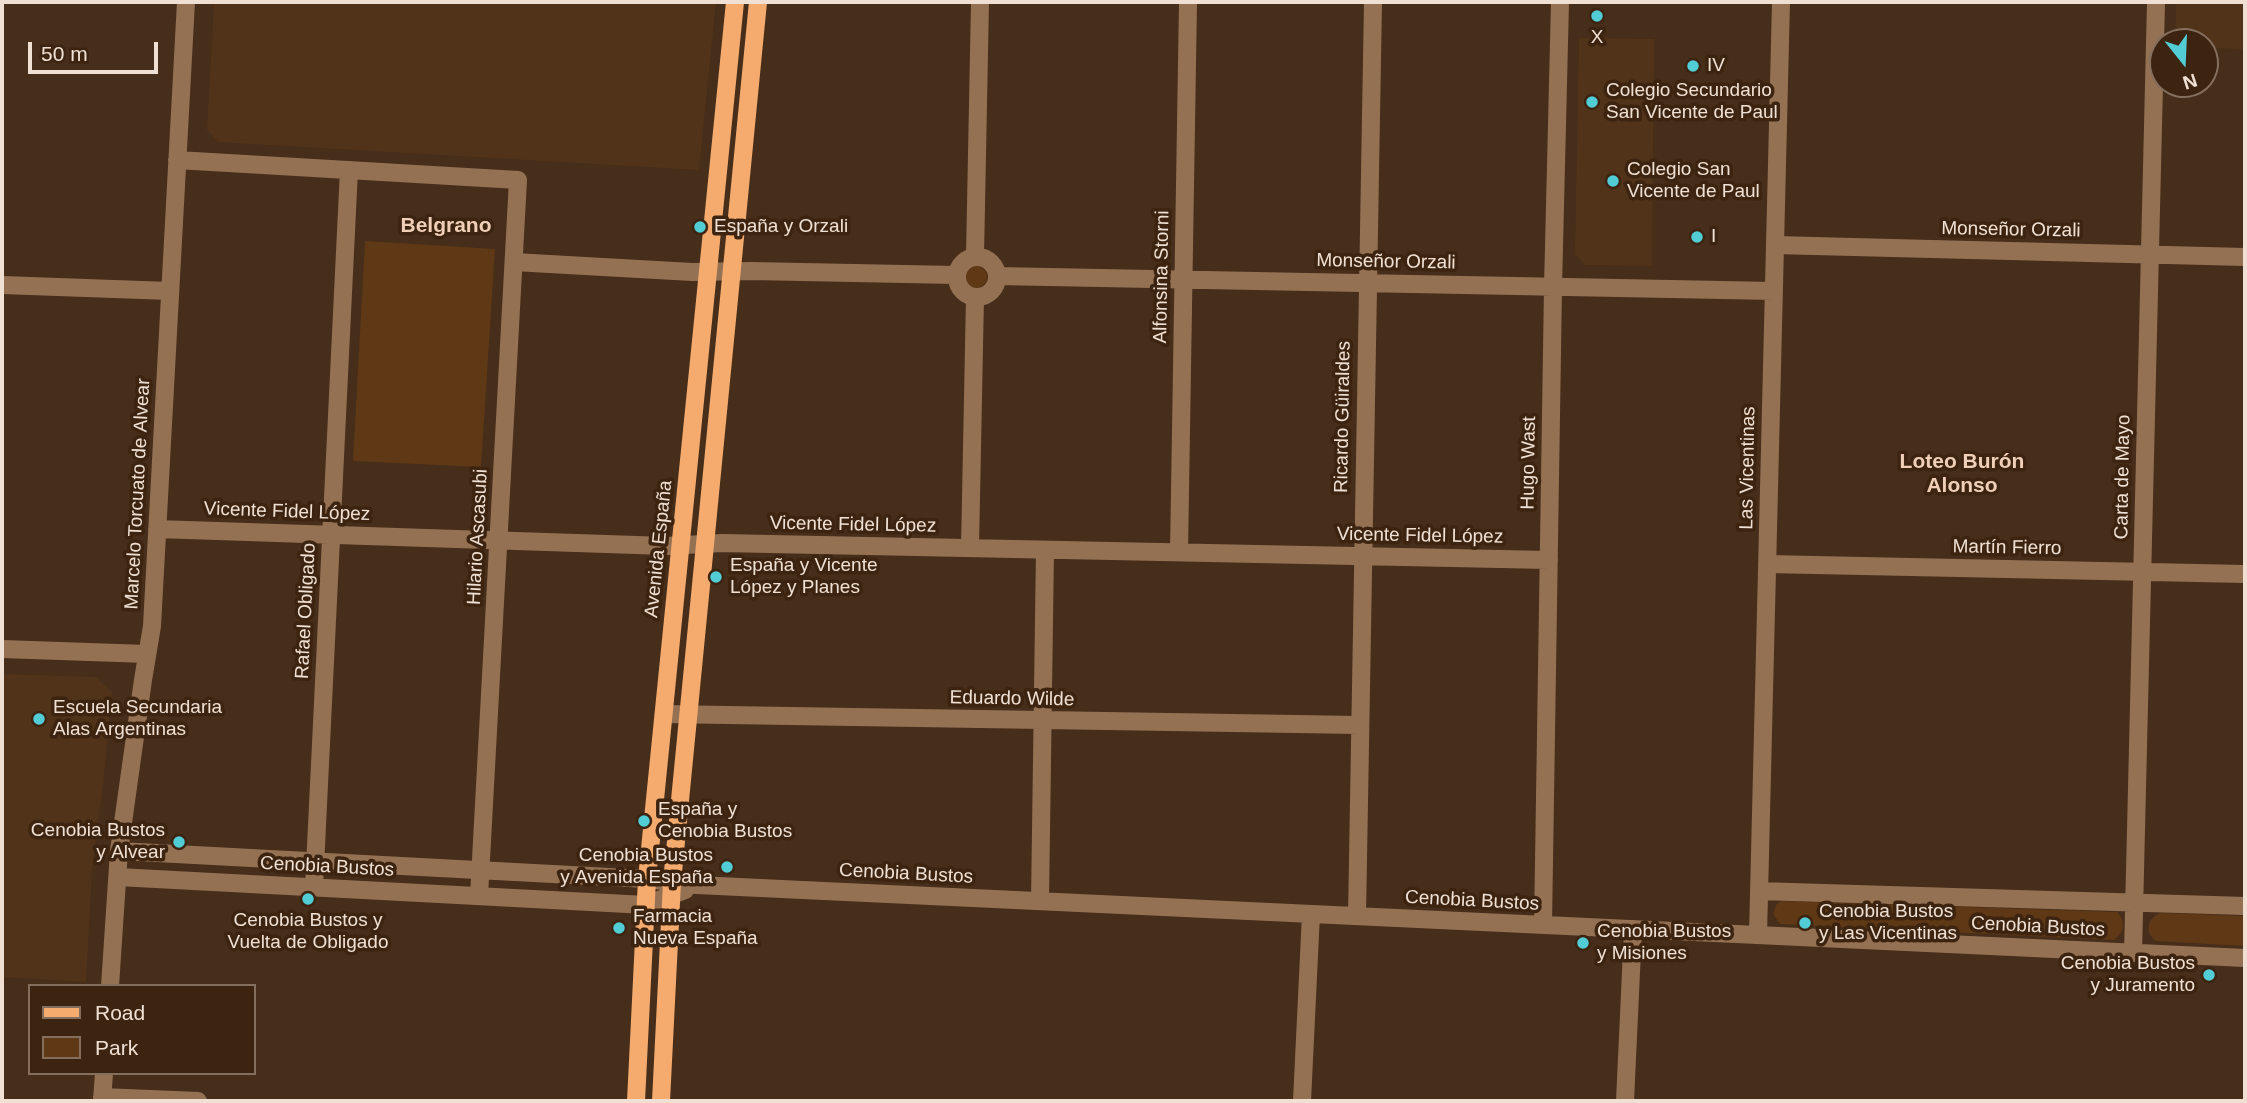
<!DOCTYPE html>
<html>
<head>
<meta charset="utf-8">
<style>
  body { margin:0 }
  #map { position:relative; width:2247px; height:1103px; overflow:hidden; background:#462e1a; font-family:Helvetica,sans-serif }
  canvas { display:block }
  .frame { position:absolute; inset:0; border:4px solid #f0e0d3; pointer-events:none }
  .legend { position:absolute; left:28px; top:984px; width:228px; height:91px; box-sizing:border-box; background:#3c2410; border:2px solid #846f5e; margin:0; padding:9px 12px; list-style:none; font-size:21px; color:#f0e0d3 }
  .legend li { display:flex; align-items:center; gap:14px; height:35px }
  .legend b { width:35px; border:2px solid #846f5e }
  .north { position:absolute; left:2149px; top:28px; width:70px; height:70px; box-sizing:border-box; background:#3c2410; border:2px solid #846f5e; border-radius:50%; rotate:162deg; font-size:19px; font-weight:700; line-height:28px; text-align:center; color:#f0e0d3 }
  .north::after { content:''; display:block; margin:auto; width:24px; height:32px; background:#52ccd5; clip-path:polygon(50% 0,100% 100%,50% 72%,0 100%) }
  .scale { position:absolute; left:28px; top:42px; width:130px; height:32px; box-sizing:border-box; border:4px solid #f0e0d3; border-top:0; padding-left:9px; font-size:21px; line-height:24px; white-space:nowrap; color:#f0e0d3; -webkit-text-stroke:5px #3c2410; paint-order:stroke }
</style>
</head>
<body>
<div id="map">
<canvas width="2247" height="1103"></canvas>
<div class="frame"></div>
<ul class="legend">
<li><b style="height:9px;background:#f5ab6e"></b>Road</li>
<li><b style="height:19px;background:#5f3815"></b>Park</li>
</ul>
<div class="north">N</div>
<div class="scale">50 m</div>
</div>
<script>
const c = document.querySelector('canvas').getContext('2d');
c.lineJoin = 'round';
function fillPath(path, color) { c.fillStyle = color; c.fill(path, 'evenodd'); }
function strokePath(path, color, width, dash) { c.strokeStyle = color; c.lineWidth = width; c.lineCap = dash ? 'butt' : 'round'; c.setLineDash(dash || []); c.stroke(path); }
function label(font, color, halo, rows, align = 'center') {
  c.font = font + ' Helvetica,sans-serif'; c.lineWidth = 7; c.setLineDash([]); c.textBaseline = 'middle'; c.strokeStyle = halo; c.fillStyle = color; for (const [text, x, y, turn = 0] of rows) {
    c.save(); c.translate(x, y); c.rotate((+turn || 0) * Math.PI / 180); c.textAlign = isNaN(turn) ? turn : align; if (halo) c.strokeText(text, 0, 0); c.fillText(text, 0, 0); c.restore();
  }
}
const built = new Path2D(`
  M214 2H716L699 170 218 142 207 130Z
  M2176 2H2245V49L2205 48V42H2175Z
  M1579 38 1654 39 1652 266 1585 265 1575 254Z
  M2 674 96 677 112 692 103 786 92 870 86 982 2 977Z`);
const green = new Path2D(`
  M365 241 495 249 481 467 353 461Z
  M965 277a11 11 0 1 1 22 0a11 11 0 1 1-22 0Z
  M1781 901 2117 912C2126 921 2125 932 2114 940L1780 924 1773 914 1776 905Z
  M2160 913 2245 916V946L2156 941C2144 932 2147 919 2160 913Z`);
const minor = new Path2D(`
  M177 160 518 180 479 896
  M1775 245 2245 257
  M975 256 980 2
  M957 277a20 20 0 1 1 40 0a20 20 0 1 1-40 0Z
  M514 262 692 272 751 271 956 275
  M997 276 1774 291
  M2 285 170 291
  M157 529 666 546 722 543 1549 560
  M970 548 975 297
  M1179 552 1188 2
  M1767 564 2245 574
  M2 649 147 654
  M664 714 1359 725
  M119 851 647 879 697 885 2245 958
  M118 877 646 905 685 890
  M314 887 349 170
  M1759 891 2245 906
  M1040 901 1045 550
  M1357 916 1373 2
  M1543 925 1553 287 1560 2
  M1758 935 1781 2
  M2133 953 2156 2
  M110 986 119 851 143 680 152 626 186 2
  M102 1097 198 1101
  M102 1101 104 1073
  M1302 1101 1311 914
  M1625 1101 1633 929`);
const major = new Path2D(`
  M636 1101 647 879 735 2
  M661 1101 672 882 758 2`);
const markers = [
  [1597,16,7,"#52ccd5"],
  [1693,66,7,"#52ccd5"],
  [1592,102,7,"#52ccd5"],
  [1613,181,7,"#52ccd5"],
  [700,227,7,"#52ccd5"],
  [1697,237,7,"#52ccd5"],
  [716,577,7,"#52ccd5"],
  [39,719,7,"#52ccd5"],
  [644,821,7,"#52ccd5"],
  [179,842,7,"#52ccd5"],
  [727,867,7,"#52ccd5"],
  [308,899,7,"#52ccd5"],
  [1805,923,7,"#52ccd5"],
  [619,928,7,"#52ccd5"],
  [1583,943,7,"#52ccd5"],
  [2209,975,7,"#52ccd5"]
];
const poiNames = [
  ["X",1597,38,"center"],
  ["IV",1707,66],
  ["Colegio Secundario",1606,91],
  ["San Vicente de Paul",1606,113],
  ["Colegio San",1627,170],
  ["Vicente de Paul",1627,192],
  ["España y Orzali",714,227],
  ["I",1711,237],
  ["España y Vicente",730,566],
  ["López y Planes",730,588],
  ["Escuela Secundaria",53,708],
  ["Alas Argentinas",53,730],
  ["España y",658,810],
  ["Cenobia Bustos",658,832],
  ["Cenobia Bustos",165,831,"right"],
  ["y Alvear",165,853,"right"],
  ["Cenobia Bustos",713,856,"right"],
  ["y Avenida España",713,878,"right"],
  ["Cenobia Bustos",1819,912],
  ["y Las Vicentinas",1819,934],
  ["Farmacia",633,917],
  ["Nueva España",633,939],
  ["Cenobia Bustos y",308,921,"center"],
  ["Vuelta de Obligado",308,943,"center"],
  ["Cenobia Bustos",1597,932],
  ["y Misiones",1597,954],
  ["Cenobia Bustos",2195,964,"right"],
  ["y Juramento",2195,986,"right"]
];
const streetNames = [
  ["Monseñor Orzali",2011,230,1],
  ["Monseñor Orzali",1386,262,1],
  ["Alfonsina Storni",1162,277,-89],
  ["Ricardo Güiraldes",1343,417,-89],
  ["Hugo Wast",1529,463,-89],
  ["Las Vicentinas",1748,468,-89],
  ["Carta de Mayo",2123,477,-89],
  ["Marcelo Torcuato de Alvear",138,494,-87],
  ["Vicente Fidel López",287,512,2],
  ["Vicente Fidel López",853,525,1],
  ["Vicente Fidel López",1420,536,1],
  ["Hilario Ascasubi",478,537,-87],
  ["Martín Fierro",2007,548,1],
  ["Avenida España",659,549,-84],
  ["Rafael Obligado",306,611,-87],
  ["Eduardo Wilde",1012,699,1],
  ["Cenobia Bustos",327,867,3],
  ["Cenobia Bustos",906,874,3],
  ["Cenobia Bustos",1472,901,3],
  ["Cenobia Bustos",2038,927,3]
];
const neighbourhoodNames = [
  ["Belgrano",446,226],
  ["Loteo Burón",1962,462],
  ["Alonso",1962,486]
];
fillPath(built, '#513319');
fillPath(green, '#5f3815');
strokePath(minor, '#957154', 18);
strokePath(major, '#f5ab6e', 18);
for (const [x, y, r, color] of markers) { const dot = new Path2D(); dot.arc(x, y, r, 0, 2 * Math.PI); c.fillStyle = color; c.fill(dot); strokePath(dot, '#3c2410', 2.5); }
label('19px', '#f0e0d3', '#3c2410', poiNames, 'left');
label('19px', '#f0e0d3', '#3c2410', streetNames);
label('bold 21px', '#efcfb7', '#3c2410', neighbourhoodNames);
</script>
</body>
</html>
